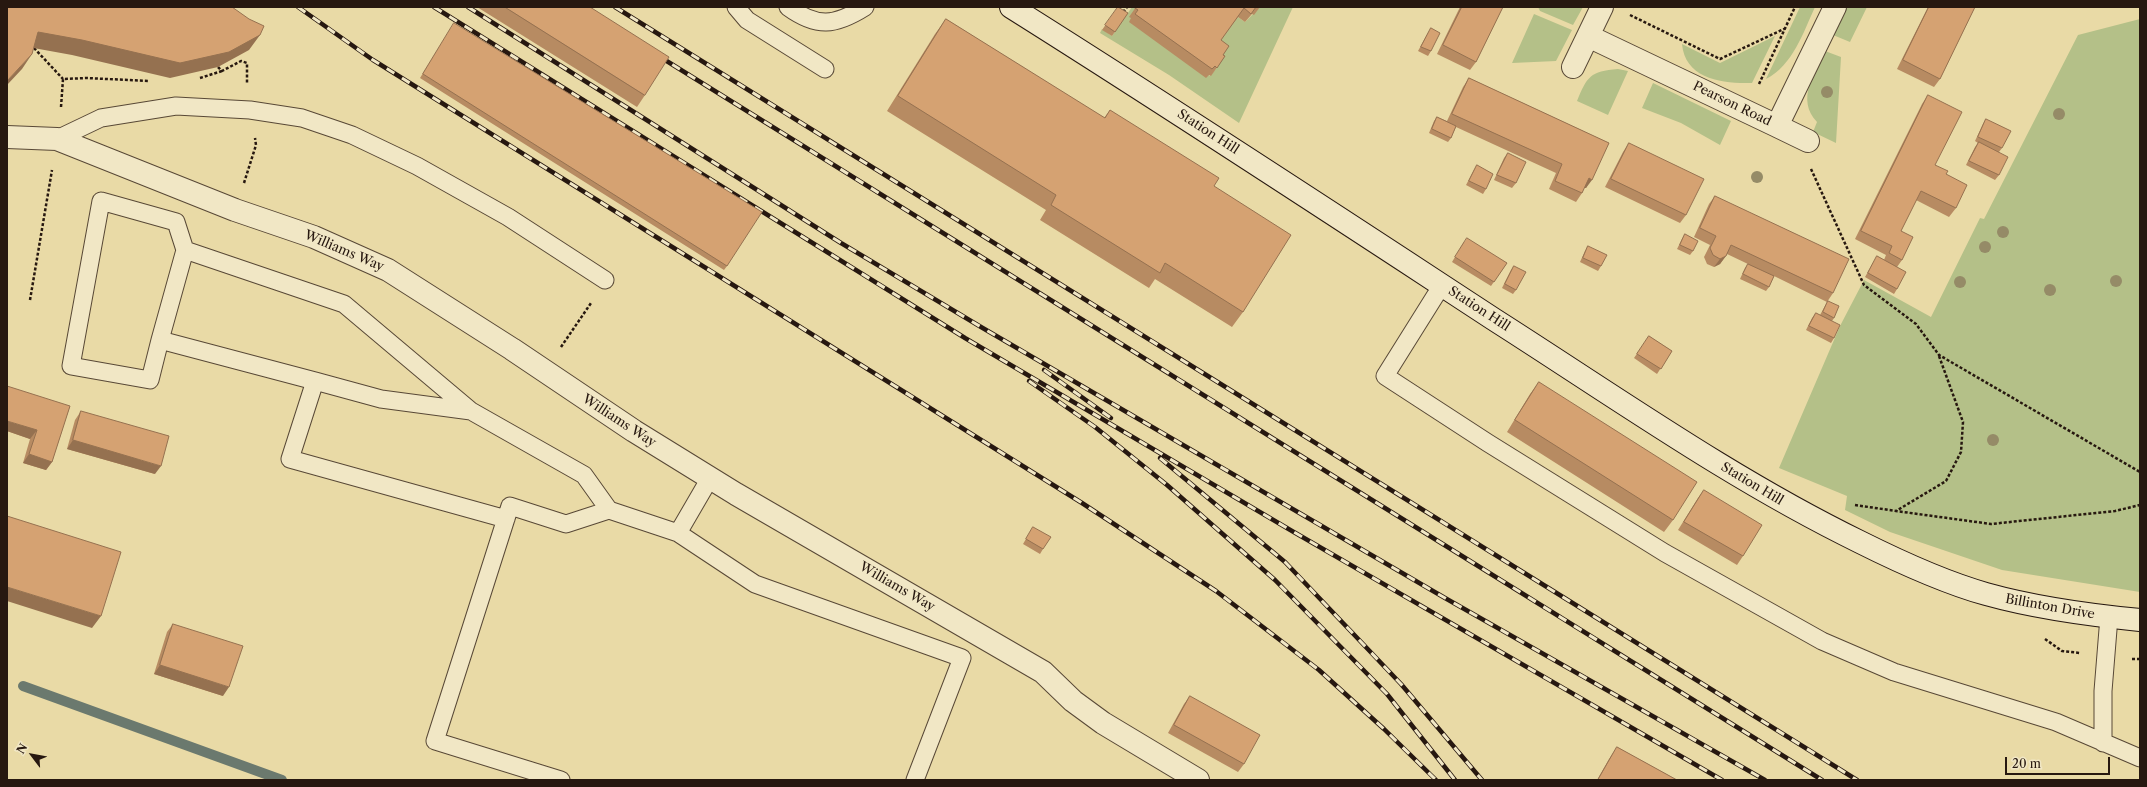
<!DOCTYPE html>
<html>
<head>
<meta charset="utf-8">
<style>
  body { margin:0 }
  #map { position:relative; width:2147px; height:787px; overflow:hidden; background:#e9daa6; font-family:"Libre Caslon Text",serif }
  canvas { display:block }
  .frame { position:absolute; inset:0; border:8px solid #271810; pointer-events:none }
  .north { position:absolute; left:12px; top:735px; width:40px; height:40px; -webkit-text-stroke:3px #f1e7c5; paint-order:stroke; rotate:302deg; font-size:11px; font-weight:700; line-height:16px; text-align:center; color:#271810 }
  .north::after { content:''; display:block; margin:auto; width:14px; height:18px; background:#271810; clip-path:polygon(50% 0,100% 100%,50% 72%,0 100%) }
  .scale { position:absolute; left:2005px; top:757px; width:105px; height:18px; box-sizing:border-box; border:2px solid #271810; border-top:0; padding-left:5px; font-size:12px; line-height:14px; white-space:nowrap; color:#271810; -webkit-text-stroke:3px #f1e7c5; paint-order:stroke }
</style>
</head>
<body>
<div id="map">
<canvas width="2147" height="787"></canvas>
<div class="frame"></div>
<div class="north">N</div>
<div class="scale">20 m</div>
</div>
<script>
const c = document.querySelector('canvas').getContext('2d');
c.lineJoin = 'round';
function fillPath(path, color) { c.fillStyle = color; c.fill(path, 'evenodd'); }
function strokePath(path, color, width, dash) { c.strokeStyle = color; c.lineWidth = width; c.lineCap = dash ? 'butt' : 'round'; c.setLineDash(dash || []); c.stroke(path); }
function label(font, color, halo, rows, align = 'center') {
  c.font = font + ' "Libre Caslon Text",serif'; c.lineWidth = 3; c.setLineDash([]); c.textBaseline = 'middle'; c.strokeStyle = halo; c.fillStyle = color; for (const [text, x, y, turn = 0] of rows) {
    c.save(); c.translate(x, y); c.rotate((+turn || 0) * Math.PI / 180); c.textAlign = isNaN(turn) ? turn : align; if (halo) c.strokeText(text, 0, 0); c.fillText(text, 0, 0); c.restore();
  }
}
const green = new Path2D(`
  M1132 7H1137L1132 19 1210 76 1219 65 1215 48 1238 17 1245 22 1260 7H1293L1239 123 1169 75 1100 33 1102 29 1112 36Z
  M1538 7H1583L1573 25 1540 11Z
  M1800 7H1815C1803 33 1793 65 1766 79Z
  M1846 7H1867L1850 42 1833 35Z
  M1534 14 1572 30 1556 61 1512 63Z
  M2140 19V592L2002 570 1890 532 1845 510 1847 496 1779 468 1840 326 1864 280 1931 317 1980 218 1984 219 2078 35Z
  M1775 36 1752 83C1723 84 1685 79 1682 44L1720 63Z
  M1825 51 1841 57 1836 143 1813 132 1817 122C1796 100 1814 73 1825 51Z
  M1618 69 1628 71 1608 115 1577 101C1587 77 1590 71 1618 69Z
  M1653 83 1731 121 1720 145 1681 123 1642 108Z`);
const stream = new Path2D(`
  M23 686 282 780`);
const path = new Path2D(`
  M1123 12 1127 7
  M1630 15 1720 59 1784 29
  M34 48 63 79
  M218 67 222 71 241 61 247 63V84
  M200 78 222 71
  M1759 84 1795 7
  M61 107 63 79 87 78 148 81
  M1811 169 1864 285 1916 324 1939 355 2140 472
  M244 183 256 145 255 138
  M30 300 52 170
  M561 347 591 303
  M1939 356 1963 422 1961 452 1946 481 1896 511 1991 524 2115 511 2140 505
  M1855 505 1896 511
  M2045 639 2062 651 2080 653
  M2132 659H2140`);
const lane = new Path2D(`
  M736 7 747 20 825 69
  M788 7C817 28 835 26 865 7
  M57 139 101 118 176 106 250 110 302 118 352 135 417 166 508 217 605 280
  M1442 285 1385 376 1488 443 1665 553 1822 641 1894 672 2056 722 2140 758
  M160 340 185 250
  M315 381 381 399 471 411
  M506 519 290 459 315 381 160 340 150 380 71 366 101 201 176 222 185 250 344 304 471 411 584 475 609 510
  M678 533 710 478
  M2103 743V691L2109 617
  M561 780 435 741 510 506 566 524 609 510 678 533 755 584 962 658 915 780`);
const street = new Path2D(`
  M1588 36 1777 126 1835 7
  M1573 67 1602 7
  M1777 126 1808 141
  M7 137 57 139 235 210 314 237 388 270 512 349 634 431 736 494 1043 672 1073 701 1103 723 1198 780`);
const secondary = new Path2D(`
  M1011 7C1175 110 1336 216 1498 322 1617 398 1733 480 1860 542 1900 562 1943 582 1986 594 2036 608 2088 615 2140 620`);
const rail = new Path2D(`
  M298 7 373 60 1082 503 1216 591 1319 670 1384 729 1436 780
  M434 7 965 338 1292 531 1722 780
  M468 7 841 243 981 327 1445 598 1765 780
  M615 7 1857 780
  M657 55 1822 780
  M1044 370 1111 418
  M1029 381 1095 427 1167 485 1275 580 1387 694 1455 780
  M1160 458 1285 562 1401 684 1482 780`);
const trees = [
  [1827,92],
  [2059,114],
  [1757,177],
  [2003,232],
  [1985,247],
  [2116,281],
  [1960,282],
  [2050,290],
  [1993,440]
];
const wall = new Path2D(`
  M477 7H590L645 95 637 107Z
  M1118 7 1128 13 1112 36 1102 30Z
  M1136 7H1260L1254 15 1252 14 1245 22 1238 17 1221 40 1223 55 1225 56 1211 76 1209 75 1206 78 1129 22 1131 18 1129 17Z
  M1460 7H1503L1476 62 1470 70 1437 54Z
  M1928 7H1975L1940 79 1934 87 1897 69Z
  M946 19 1104 118 1110 110 1214 186 1243 312 1232 327 1155 279 1149 288 1040 220 1046 210 887 111 935 34Z
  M451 28 727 266 724 270 420 78Z
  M1431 28V51L1428 56 1418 51 1428 33Z
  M1469 78 1609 143 1586 188H1584L1582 193 1576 202 1549 189 1556 173 1456 127 1451 138 1448 142 1429 133 1434 121 1437 117 1447 121 1463 87Z
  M1928 95 1935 165 1946 174 1956 208 1949 217 1916 200 1901 231 1902 260 1897 267V289L1894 294 1865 277 1877 256 1884 260 1886 255 1855 239 1922 104Z
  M1986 119 2002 148 1999 152V175L1995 180 1966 165 1975 147 1978 143 1975 141 1983 124Z
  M1629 143 1686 215 1680 223 1605 187 1623 152Z
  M1508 153 1516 183 1512 188 1494 180 1504 158Z
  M1477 165 1486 189 1483 194 1466 185 1474 170Z
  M1715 196 1833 293 1827 302 1774 276 1769 287 1766 291 1740 279 1745 268 1748 264 1727 254 1720 264 1714 267 1707 264 1704 257 1710 245 1694 237 1709 204Z
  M1685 234 1693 251 1690 255 1677 249 1682 239Z
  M1464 242 1507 263 1491 286 1452 262Z
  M1588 246 1601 266 1598 271 1580 262 1585 251Z
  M1514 266 1516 290 1513 294 1502 288 1511 270Z
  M1828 301 1834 318 1832 321 1834 338 1831 343 1806 330 1812 318 1816 313 1820 315 1825 306Z
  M1649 336 1672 351 1657 374 1634 358Z
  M1539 382 1673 520 1664 532 1507 432 1530 394Z
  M70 406 52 462 46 470 23 463 30 439 7 431Z
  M81 411 155 474 67 449 75 420Z
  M1704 490 1743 556 1737 565 1678 530 1698 498Z
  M1033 527 1043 549 1040 554 1023 544Z
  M173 624 223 696 154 674 167 632Z
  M1190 696 1244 764 1238 772 1168 733 1184 704Z
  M1617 747 1677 780H1597L1609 759Z`);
const shadedWall = new Path2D(`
  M38 32 260 35 249 50 218 67 170 78 72 55 28 47Z
  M32 54 22 69 7 85V81Z
  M1589 178 1592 180 1586 188 1583 187Z
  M1726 256 1720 264 1714 267 1720 259Z
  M7 421 37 430 30 439 7 431Z
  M73 440 161 466 155 474 67 449Z
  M29 454 52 462 46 470 23 463Z
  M7 587 101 616 92 628 7 601Z
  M160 665 229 687 223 696 154 674Z`);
const building = new Path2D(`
  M7 7H232L249 19 264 26 260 35 229 52 180 63 82 40 38 32 32 54 7 81Z
  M505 7H590L669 57 645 95Z
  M1118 7 1128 13 1115 32 1105 25Z
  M1136 7H1256L1251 14 1244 8 1221 40 1229 46 1223 55 1225 56 1217 68 1215 66 1212 69 1135 14 1138 10 1135 8Z
  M1462 7H1503L1476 62 1443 45Z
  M1929 7H1975L1940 79 1903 60Z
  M946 19 1105 118 1110 110 1219 178 1214 186 1291 235 1243 312 1165 263 1160 273 1051 205 1056 195 898 96Z
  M454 23 762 212 727 266 423 74Z
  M1431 28 1440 33 1431 51 1421 47Z
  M1469 78 1609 143 1592 180 1589 178 1582 193 1555 181 1562 164 1452 114Z
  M1928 95 1962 112 1935 165 1948 171 1946 174 1967 185 1956 208 1921 191 1901 231 1913 237 1902 260 1889 253 1892 246 1861 231Z
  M1437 117 1456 126 1451 138 1432 129Z
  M1986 119 2011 131 2002 148 1978 137Z
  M1979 142 2008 157 1999 175 1969 161Z
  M1629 143 1704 179 1686 215 1611 179Z
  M1508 153 1526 162 1516 183 1497 175Z
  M1477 165 1493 174 1486 189 1469 181Z
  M1715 196 1849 259 1833 293 1731 245 1726 256 1720 259 1713 255 1710 248 1716 236 1700 228Z
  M1685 234 1698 241 1693 251 1680 245Z
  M1467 238 1507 263 1494 282 1455 257Z
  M1588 246 1607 255 1601 266 1583 258Z
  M1877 256 1906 272 1897 289 1868 273Z
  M1748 264 1774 276 1769 287 1743 274Z
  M1514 266 1526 272 1516 290 1505 284Z
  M1828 301 1839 306 1834 318 1823 312Z
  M1816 313 1840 325 1834 338 1809 326Z
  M1649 336 1672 351 1661 369 1637 354Z
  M1539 382 1697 482 1673 520 1515 420Z
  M7 386 70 406 52 462 29 454 37 430 7 421Z
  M81 411 169 436 161 466 73 440Z
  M1704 490 1762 525 1743 556 1684 522Z
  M7 516 121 552 101 616 7 587Z
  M1033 527 1051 537 1043 549 1026 539Z
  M173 624 243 646 229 687 160 665Z
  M1190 696 1260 735 1244 764 1174 725Z
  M1617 747 1677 780H1598Z`);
const streetNames = [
  ["Pearson Road",1732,104,26],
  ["Station Hill",1208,132,33],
  ["Williams Way",344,251,23],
  ["Station Hill",1479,309,33],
  ["Williams Way",619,421,33],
  ["Station Hill",1752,484,31],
  ["Williams Way",897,587,30],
  ["Billinton Drive",2050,607,10]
];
fillPath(green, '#b4c088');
strokePath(stream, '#6b796e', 10);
strokePath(lane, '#584836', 19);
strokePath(street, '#584836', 24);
strokePath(secondary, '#271810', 24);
strokePath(path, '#271810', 2.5, [3, 2]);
strokePath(lane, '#f1e7c5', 17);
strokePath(street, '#f1e7c5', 22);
strokePath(secondary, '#f1e7c5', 22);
strokePath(rail, '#271810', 4.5);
strokePath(rail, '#f1e7c5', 3, [9]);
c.fillStyle = '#958b67';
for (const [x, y] of trees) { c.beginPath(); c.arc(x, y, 6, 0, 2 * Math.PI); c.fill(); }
fillPath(wall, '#b78b62');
fillPath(shadedWall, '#957150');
fillPath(building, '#d5a272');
strokePath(building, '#957150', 1);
label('13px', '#271810', '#f1e7c5', streetNames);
</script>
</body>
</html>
